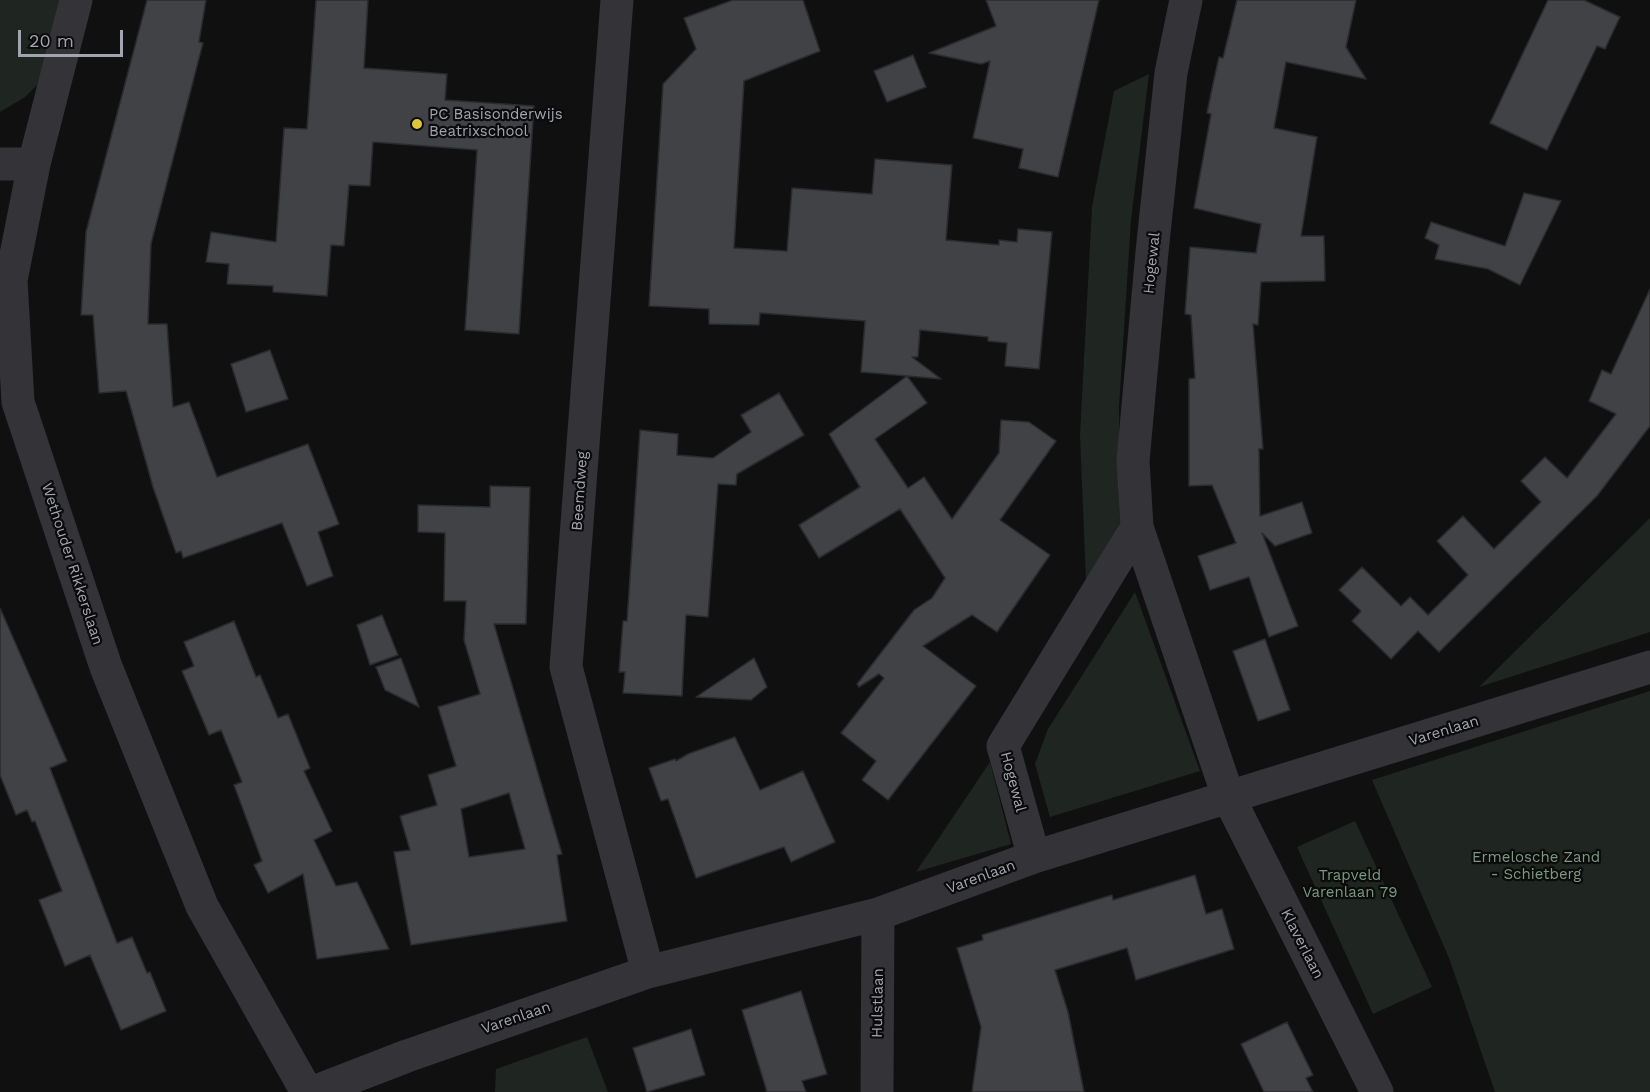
<!DOCTYPE html>
<html>
<head>
<meta charset="utf-8">
<style>
  body { margin:0 }
  #map { position:relative; width:1650px; height:1092px; overflow:hidden; background:#101011; font-family:"Work Sans",sans-serif }
  canvas { display:block }
  .scale { position:absolute; left:18px; top:30px; width:105px; height:27px; box-sizing:border-box; border:3px solid #a2a4b0; border-top:0; padding-left:8px; font-size:18px; line-height:21px; white-space:nowrap; color:#a2a4b0; -webkit-text-stroke:4px #0b0b0c; paint-order:stroke }
</style>
</head>
<body>
<div id="map">
<canvas width="1650" height="1092"></canvas>
<div class="scale">20 m</div>
</div>
<script>
const c = document.querySelector('canvas').getContext('2d');
c.lineJoin = 'round';
function fillPath(path, color) { c.fillStyle = color; c.fill(path, 'evenodd'); }
function strokePath(path, color, width, dash) { c.strokeStyle = color; c.lineWidth = width; c.lineCap = dash ? 'butt' : 'round'; c.setLineDash(dash || []); c.stroke(path); }
function label(font, color, halo, rows, align = 'center') {
  c.font = font + ' "Work Sans",sans-serif'; c.lineWidth = 4.5; c.setLineDash([]); c.textBaseline = 'middle'; c.strokeStyle = halo; c.fillStyle = color; for (const [text, x, y, turn = 0] of rows) {
    c.save(); c.translate(x, y); c.rotate((+turn || 0) * Math.PI / 180); c.textAlign = isNaN(turn) ? turn : align; if (halo) c.strokeText(text, 0, 0); c.fillText(text, 0, 0); c.restore();
  }
}
const green = new Path2D(`
  M0 0H59L40 82 25 97 0 112Z
  M1149 74 1131 220 1119 407 1120 523 1086 581 1080 435 1092 207 1114 91Z
  M1650 518V632L1479 687Z
  M1135 592 1200 771 1050 817 1035 764 1048 729Z
  M1650 691V1092H1495L1449 958 1372 780Z
  M990 762 1011 844 916 872Z
  M1355 821 1432 987 1373 1014 1297 847Z
  M587 1037 608 1092H495L496 1069Z`);
const building = new Path2D(`
  M147 0H206L199 42 203 43 151 244 148 324H167L173 407 189 402 217 477 308 444 339 524 318 532 333 576 307 586 282 523 183 558 181 551 176 553 153 487 126 391 99 393 93 315H81L86 232Z
  M316 0H368L364 68 447 74 445 100 534 106 519 334 465 330 477 150 373 142 370 186 349 185 344 246 331 245 327 296 273 292V286L227 284 229 264 206 262 211 232 276 242 284 128 307 129Z
  M733 0H803L820 51 744 81 734 248 787 251 792 188 872 194 875 159 952 165 946 240 999 245V240L1017 242 1018 229 1052 232 1039 369 1005 366 1007 343 988 341V337L920 330 918 357H912L941 379 861 372 865 321 760 313 759 325 709 324V309L649 306 663 84 696 49 684 18Z
  M986 0H1099L1058 177 1019 168 1023 149 973 138 990 61 981 64 929 53 996 26Z
  M1237 0H1356L1346 47 1366 79 1286 62 1274 128 1317 137 1301 236H1324L1325 281 1261 282 1258 325 1253 324 1263 449H1259L1260 516 1302 502 1312 533 1275 546 1262 533 1298 626 1269 637 1249 577 1210 590 1198 556 1236 543 1212 485 1189 486V379L1195 378 1191 315 1185 314 1190 247 1256 253 1261 224 1194 208 1211 114 1207 113 1213 84 1219 57 1223 58Z
  M1548 0H1584L1620 17 1605 49 1597 46 1547 150 1490 123Z
  M913 55 926 87 887 102 874 71Z
  M1524 193 1561 201 1520 285 1488 269 1435 259 1439 245 1425 238 1431 222 1505 246Z
  M1650 289V426L1597 496 1439 652 1418 631 1391 659 1352 621 1361 611 1339 590 1362 567 1401 606 1410 597 1428 615 1468 575 1437 541 1463 516 1494 549 1541 502 1521 481 1545 457 1567 478 1616 414 1589 401 1602 370 1611 374Z
  M270 350 288 399 246 412 231 364Z
  M907 376 927 403 875 439 908 488 924 477 952 519 999 453 1001 420 1029 422 1056 441 1000 520 1050 555 997 632 972 615 923 646 976 686 888 800 862 780 876 761 841 733 884 678 879 674 859 687 857 684 914 610 932 598 945 578 900 509 819 558 799 525 860 487 829 434Z
  M779 393 804 435 737 474 736 485 718 484 708 617 686 615 682 696 623 693 625 672H619L623 621H627L628 606 640 430 678 434 677 455 713 458 751 432 741 415Z
  M490 486 530 487 526 624H494L562 854 557 855 567 921 411 945 394 852 410 850 400 816 437 805 428 775 456 766 438 707 480 694 464 640 466 601H444L445 533 418 532V505L490 507ZM509 793 525 849 469 857 461 809Z
  M0 608 67 761 50 768 117 943 132 937 147 973 150 972 166 1011 121 1030 90 955 65 966 39 900 62 891 35 821 32 822 27 810 16 815 0 775Z
  M382 615 398 655 370 665 357 625Z
  M234 621 256 677 260 675 278 718 288 714 310 768 304 771 332 831 314 840 336 886 357 882 389 949 317 959 303 874 268 893 254 865 262 861 234 785 242 782 221 730 209 735 182 671 194 666 184 642Z
  M1265 639 1290 710 1258 721 1233 651Z
  M401 658 419 707 385 690 376 667Z
  M754 658 767 687 751 700 696 697Z
  M735 737 760 790 803 771 835 842 791 862 784 847 696 878 668 799 661 801 649 768 675 759 676 761 688 754Z
  M1195 875 1206 914 1222 909 1234 949 1136 980 1127 948 1055 970 1068 1012 1084 1092H972L981 1027 957 948 983 940 982 935 1112 895 1113 900Z
  M801 991 827 1074 802 1081 806 1092H767L742 1010Z
  M1287 1022 1313 1075 1306 1078 1313 1092H1264L1241 1044Z
  M691 1029 705 1075 647 1092 633 1048Z`);
const street = new Path2D(`
  M76 0 34 164 11 280 18 402 106 667 202 906 307 1092
  M617 0 566 667 648 972
  M1186 0 1171 73 1152 252 1133 461 1137 527 1228 796 1377 1092
  M0 164H34
  M1034 857 1003 746 1137 527
  M314 1092 407 1056 648 972 878 914 1034 857 1650 667
  M877 1092 878 914`);
const markers = [
  [417,124,6,"#dec53b"]
];
const poiNames = [
  ["PC Basisonderwijs",429,115],
  ["Beatrixschool",429,132]
];
const streetNames = [
  ["Hogewal",1152,263,-84],
  ["Beemdweg",580,491,-86],
  ["Wethouder Rikkerslaan",72,564,72],
  ["Varenlaan",1444,731,-17],
  ["Hogewal",1013,782,75],
  ["Varenlaan",981,877,-20],
  ["Klaverlaan",1302,944,63],
  ["Hulstlaan",878,1003,-89],
  ["Varenlaan",516,1018,-19]
];
const parkNames = [
  ["Ermelosche Zand",1536,858],
  ["- Schietberg",1536,875],
  ["Trapveld",1350,876],
  ["Varenlaan 79",1350,893]
];
fillPath(green, '#1f2521');
fillPath(building, '#414246');
strokePath(building, '#2b2a2d', 1.5);
strokePath(street, '#333338', 33);
for (const [x, y, r, color] of markers) { const dot = new Path2D(); dot.arc(x, y, r, 0, 2 * Math.PI); c.fillStyle = color; c.fill(dot); strokePath(dot, '#0b0b0c', 2); }
label('15px', '#a2a4b0', '#0b0b0c', poiNames, 'left');
label('15px', '#a2a4b0', '#0b0b0c', streetNames);
label('15px', '#7b9a83', '#0b0b0c', parkNames);
</script>
</body>
</html>
